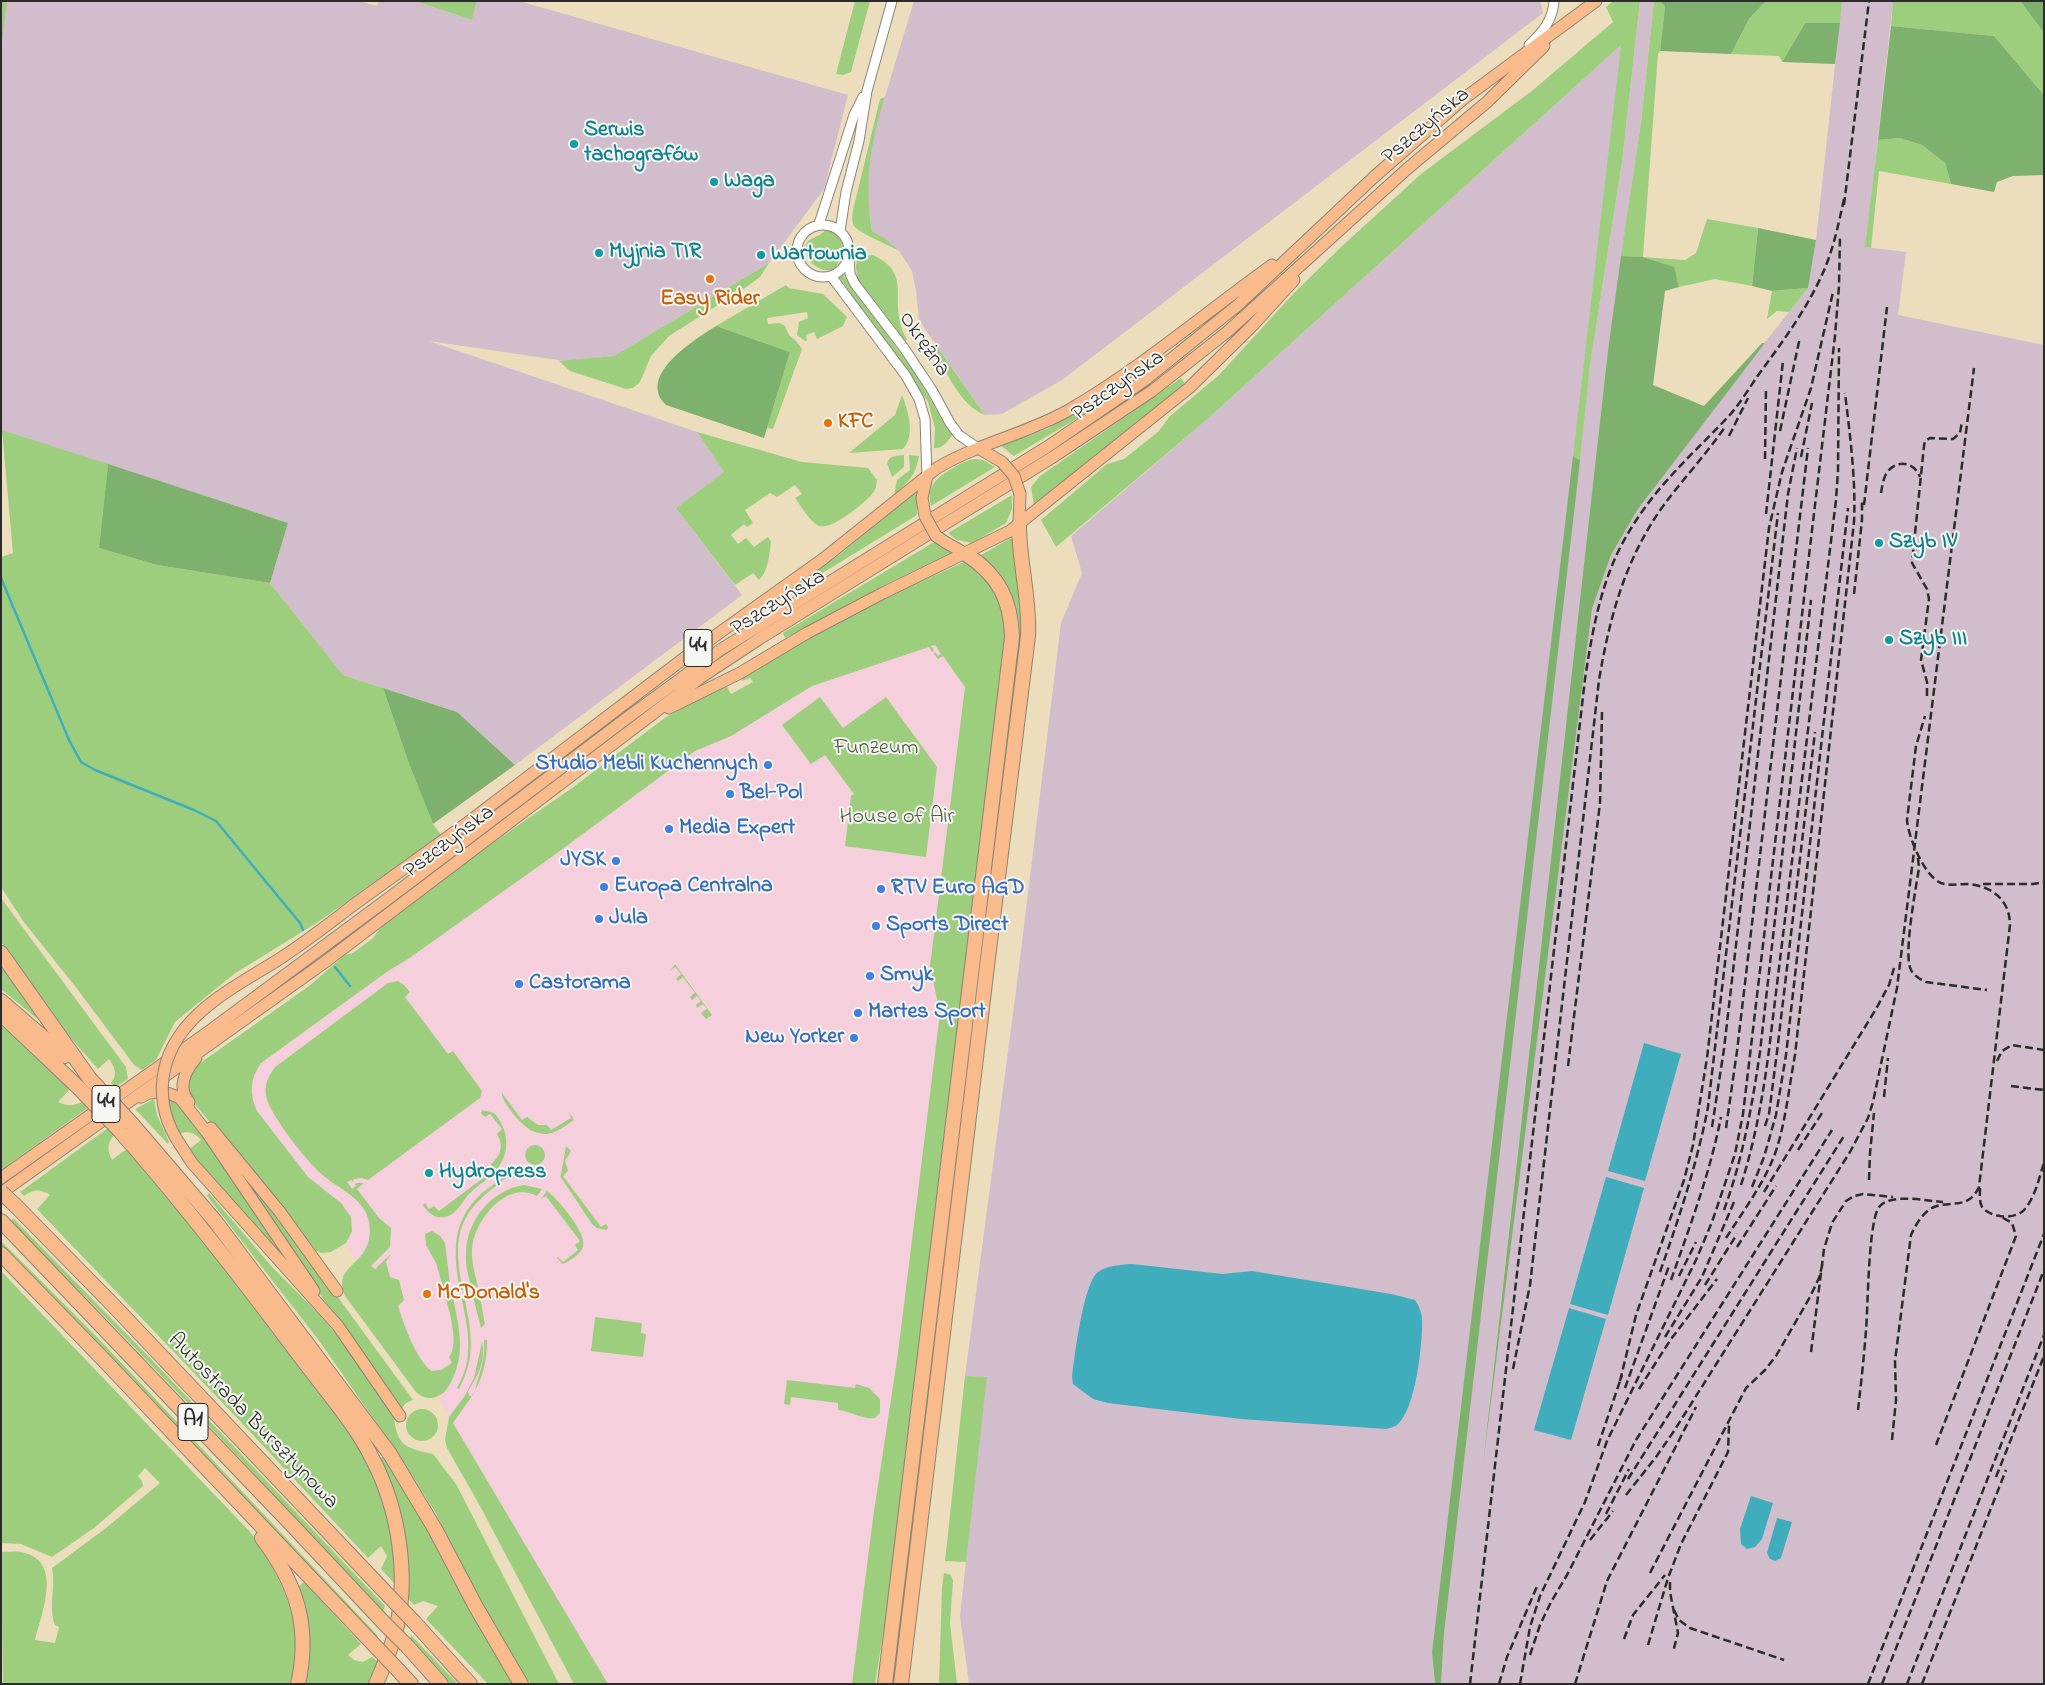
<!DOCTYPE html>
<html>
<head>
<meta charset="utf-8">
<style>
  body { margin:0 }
  #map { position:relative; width:2045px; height:1685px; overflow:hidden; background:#ecdebc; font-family:"Indie Flower",sans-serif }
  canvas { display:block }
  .frame { position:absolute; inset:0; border:2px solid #2b2b2b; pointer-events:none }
</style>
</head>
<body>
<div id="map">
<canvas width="2045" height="1685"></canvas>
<div class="frame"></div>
</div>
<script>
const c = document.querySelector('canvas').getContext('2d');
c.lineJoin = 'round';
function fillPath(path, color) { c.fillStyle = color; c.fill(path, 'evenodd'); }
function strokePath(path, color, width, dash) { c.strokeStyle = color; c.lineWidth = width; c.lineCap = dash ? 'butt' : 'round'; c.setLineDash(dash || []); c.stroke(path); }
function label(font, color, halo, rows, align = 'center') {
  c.font = font + ' "Indie Flower",sans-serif'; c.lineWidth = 4; c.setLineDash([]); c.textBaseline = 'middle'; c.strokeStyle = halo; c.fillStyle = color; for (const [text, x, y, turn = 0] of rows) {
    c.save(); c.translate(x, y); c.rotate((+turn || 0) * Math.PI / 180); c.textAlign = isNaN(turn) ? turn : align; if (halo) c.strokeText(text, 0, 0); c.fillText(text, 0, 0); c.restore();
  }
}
const built = new Path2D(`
  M891 601 991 644 861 1684H608L347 1245 194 1087Z`);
const industrial = new Path2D(`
  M6 1H359L377 6 379 1H415L472 20 477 1H519L848 95 824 189 769 263 614 356 565 361 429 341 697 432 724 472 676 508 742 595 515 765 457 712 343 675 270 583 288 523 2 430 1 45Z
  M914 1H1540L1543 13 1062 380 1002 414 985 415 919 320 916 290 912 271 899 251 886 239 872 231 868 203V167L873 136Z
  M1640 1H1654L1641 123 1608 350 1487 1426 1592 609 1611 555 1638 509 1747 365 1808 288 1816 240 1842 1H1893L1866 247 1906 252 1898 315 2044 345V1684H1441L1444 1634 1590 365 1622 162Z
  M1622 44 1432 1652 1435 1684H969L960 1616 986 1377 965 1376 1016 991 1061 623 1082 573 1071 536 1204 422Z`);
const green = new Path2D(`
  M1 1H7L1 51Z
  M415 1H477L472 20Z
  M855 1H870L851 72 843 75 836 74Z
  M1613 1H1640L1622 162 1590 365 1580 460 1573 456 1621 45 1204 422 1056 547 1041 520 1107 464 1124 459 1159 431 1170 416 1219 375 1294 293 1341 247 1421 174 1533 90 1613 22 1606 7Z
  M1654 1H1660L1665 6 1660 51 1658 54 1643 257 1685 260 1696 253 1707 219 1758 228 1752 286 1715 279 1679 287 1673 267 1643 257 1621 256 1641 123Z
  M1766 1H1842L1840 23H1805L1782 62 1779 56 1731 54 1749 19Z
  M1893 1H2020L2044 33V95L1994 36 1891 26Z
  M885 97C870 144 864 182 872 231L886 239 899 251C889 245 859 233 854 226 851 220 853 212 854 206L880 99Z
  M1900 138 1922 145 1945 163 1951 184 1879 171 1871 248 1865 247 1878 140Z
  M826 229C835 231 845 240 842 251 841 257 837 261 837 267 827 275 818 268 809 261 798 234 817 242 826 229Z
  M873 255C909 272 893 293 900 322 901 328 904 334 907 340L905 341 857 278 856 266 857 260 864 256Z
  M769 263 760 277 745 288 669 336 651 356 640 382 633 388 626 389 570 371 559 361 614 356Z
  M843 275 918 377 942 420 953 434C948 441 943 449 934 448L935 428 928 402 839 277Z
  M786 285 789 288 823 294 847 317 843 326 817 339 814 332 806 335 807 341H805L797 335 799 322 808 318 807 312 767 318 768 324 780 323 785 326 789 335 796 341 802 349 773 429 767 428 790 352 716 326Z
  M1808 288 1789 312 1777 311 1767 319 1772 291Z
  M936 345 985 415C960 405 949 375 935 354Z
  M1181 378 1185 384 1034 506 1031 487 1040 476Z
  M902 395C908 411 916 435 903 449L849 453 895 415Z
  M1087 406 1091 410 1014 456 1001 446 1047 429Z
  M2 430 108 464 99 548 157 565 270 583 343 675 383 688 409 764 433 824 441 835 318 922 234 974 175 1022 156 1060 142 1070 134 1065 78 990 23 921 1 887V557L13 553Z
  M697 432 802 462 868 468 877 480C876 486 876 490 872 494 864 504 830 531 819 526 809 521 802 507 795 498L802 494 795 485 777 497 770 493 745 510 753 523 747 527 744 524 731 535 738 544 746 538 754 547 768 537 771 542C769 555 769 570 759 580L753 573 735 585 676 508 724 472Z
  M904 455V467L892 477 887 463C890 455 896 456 904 455Z
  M909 455 919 456C915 477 909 481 894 495L897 480 910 470Z
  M975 459 983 460 995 467 931 506C926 486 937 477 953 468 960 464 967 460 975 459Z
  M914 493 917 494V515L795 590 793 587 839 555Z
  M1012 495V509L1006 523 972 543 957 540 948 533Z
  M1013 537C1012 558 1019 576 1021 596 1023 613 1021 630 1020 647H1017C1018 608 1013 581 981 555Z
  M934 542 953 552 890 582 785 638 783 633Z
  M964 562C986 565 1002 600 1005 620 1006 627 1005 636 1005 643L891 1585 875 1684H852L873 1518 898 1353 940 1013 930 966 965 687 943 656 938 659 934 654 935 652 938 656 941 654 935 645 931 646 934 651 932 652 929 647 812 686 731 736 695 751 553 856 408 959 388 971 261 1063C250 1079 249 1093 257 1111L308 1177 341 1203 351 1217 352 1231 346 1243 331 1252 322 1253 314 1250 226 1141 191 1100 187 1082 196 1066 309 986 345 955 353 953 373 938 381 927 481 851 572 788 666 717 722 686 727 687 731 694 753 682 750 678 742 681 743 674 884 598Z
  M820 697 843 728 886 697 937 767 926 857 845 846 851 796 854 794 825 755 811 764 782 725Z
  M1 898 126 1067 128 1079 115 1087 111 1083C118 1074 115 1068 109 1059L98 1069 55 1020 1 942Z
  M1 961 41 1018 40 1021 1 989Z
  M675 964 712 1015 706 1019 701 1013 707 1009 703 1004 697 1008 696 1005 701 1001 697 996 692 1000 690 997 695 993 683 977 678 981 676 979 681 974 675 967 670 971Z
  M398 981 404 985 410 992 405 997 448 1054 453 1051 482 1091 480 1098 368 1180 362 1178 354 1179 353 1182 351 1180 347 1182 352 1189 356 1186 355 1184 357 1183H364L357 1189 379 1218 391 1228 390 1247 371 1266 375 1269 391 1254 386 1262 390 1277 399 1280 404 1300 398 1306C403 1322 417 1362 432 1371L441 1370 452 1363 449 1357C459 1345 450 1314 446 1299L453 1298C459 1326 466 1355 451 1382 448 1388 444 1394 438 1396 430 1400 423 1398 416 1392L345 1296C337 1275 347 1271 360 1257 371 1245 373 1226 365 1211 356 1195 338 1188 325 1177 309 1165 268 1113 266 1095 264 1084 269 1075 275 1067L388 983Z
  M1 1021 71 1088 58 1102C68 1106 73 1107 83 1101L89 1107 1 1170Z
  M502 1093 522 1120 527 1117 538 1125H547L551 1130 571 1118 569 1112 574 1120C566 1125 555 1134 546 1134 541 1134 535 1132 530 1130 522 1125 501 1102 502 1093Z
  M167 1098 177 1100 186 1111 290 1259 287 1261 188 1150 201 1140C195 1133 190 1131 180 1133L171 1114Z
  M154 1099 157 1115 169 1142 168 1144 135 1109Z
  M482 1110 494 1113C509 1129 511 1154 496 1170 489 1179 478 1185 470 1193 462 1201 457 1215 445 1217 435 1219 428 1213 423 1205L425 1203 429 1209 434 1206 439 1211 494 1170 491 1164C501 1156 504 1145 497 1134L502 1129 490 1114 485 1117 481 1113Z
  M108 1128 114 1135C107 1144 107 1150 112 1160L128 1148 183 1213 357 1441C384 1492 397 1527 396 1585L381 1569 387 1556 381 1546 368 1558 239 1420 37 1209 50 1195C40 1189 34 1189 24 1196L20 1192Z
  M525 1155a10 10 0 1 1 20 0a10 10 0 1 1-20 0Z
  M566 1146 571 1151 565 1161 568 1171 563 1176 601 1227 606 1224 608 1227 607 1230 597 1228 592 1224 560 1176 561 1175Z
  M232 1161 302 1248 413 1400 406 1403 400 1410 286 1245Z
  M516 1166 519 1171C510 1174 503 1180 496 1186 455 1216 453 1243 463 1290H460C453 1253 451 1221 482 1193 493 1184 506 1177 516 1166Z
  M524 1185 542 1189 537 1196C506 1180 475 1220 472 1248 471 1261 475 1274 478 1287L471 1288C469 1277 465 1265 466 1254 466 1221 491 1190 524 1185Z
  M547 1191C557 1198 587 1233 583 1246 581 1254 571 1260 563 1264L557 1258 558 1257 563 1262 578 1250 575 1245 580 1241 546 1196 541 1199Z
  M209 1193 273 1268 316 1311 343 1342 394 1417C397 1447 407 1448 433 1454L456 1484 559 1684H531L518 1666 474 1589 435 1512 403 1461 320 1342 207 1196Z
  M13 1218 152 1360 385 1606 383 1612C260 1481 140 1348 10 1223Z
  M432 1231 440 1236 445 1243 451 1292 445 1294 436 1263 426 1245 425 1234Z
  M1 1241 100 1340 378 1636 377 1639 1 1247Z
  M1 1271 252 1534C285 1585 304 1622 293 1684H3L1 1552C8 1552 15 1551 21 1552 64 1560 42 1612 35 1640L55 1643 59 1627 55 1625C48 1608 56 1586 52 1568L106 1528 160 1483 145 1468 138 1476 142 1481 143 1486 94 1528 52 1557 21 1544 1 1543Z
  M479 1292 485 1324 481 1328 472 1293Z
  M464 1295C471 1331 477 1355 459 1389L457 1388C475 1358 468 1328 461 1296Z
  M595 1317 642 1323 641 1333 646 1334 643 1357 591 1351Z
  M484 1340H487C487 1378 474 1394 453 1423L608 1684H574L480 1506 447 1448 445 1440 449 1417 464 1397 474 1378 482 1342C486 1361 478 1376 468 1391L469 1396H472C476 1391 476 1386 477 1382 482 1367 485 1356 484 1340Z
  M965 1376 987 1377 966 1562 945 1561Z
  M787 1380 855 1388 856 1384 869 1388 880 1399V1413L875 1418C863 1420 850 1411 838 1410V1403L791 1397 790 1405 784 1404Z
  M406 1425a16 16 0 1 1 32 0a16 16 0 1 1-32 0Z
  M384 1455 414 1502 496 1656 515 1684H488L426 1619 438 1606 423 1601 414 1605 406 1596C409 1566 408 1532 398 1503 393 1488 386 1473 380 1459Z
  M944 1573 951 1575 953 1581 950 1623 957 1684H939L942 1587Z
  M304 1582 361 1644 348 1655 354 1660 363 1662 372 1657 378 1662 367 1684H304C312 1649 305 1621 298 1587Z
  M411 1635 458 1684H451L410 1640Z`);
const forest = new Path2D(`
  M1659 1H1766L1749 19 1731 54 1660 51 1665 6Z
  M2020 1H2044V33Z
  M1805 23H1840L1835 64 1782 62Z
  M1891 26 1994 36 2044 95V175L2013 176 1997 182 1994 192 1951 184 1945 163 1922 145 1900 138 1878 140Z
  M1758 228 1816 240 1808 288 1772 291 1752 286Z
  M1621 256 1643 257 1674 267 1679 287 1665 291 1653 385 1704 406 1762 343H1765L1638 509 1611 555 1592 609 1483 1464 1608 350Z
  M716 326 790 352 764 438 666 405C636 376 694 340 716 326Z
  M1573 456 1580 460 1573 522 1444 1634 1441 1684H1435L1432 1652Z
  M108 464 288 523 270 583 157 565 99 548Z
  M383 688 457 712 515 765 433 824 409 764Z`);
const water = new Path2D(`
  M1644 1043 1681 1054 1645 1181 1608 1171Z
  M1606 1177 1644 1188 1608 1315 1570 1304Z
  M1132 1264 1223 1274 1252 1271 1391 1294 1415 1300C1419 1306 1421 1311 1422 1318 1423 1342 1416 1409 1397 1425 1394 1427 1389 1428 1386 1429L1241 1419 1108 1403 1093 1399 1073 1384 1072 1377C1075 1355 1083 1284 1098 1272 1107 1265 1122 1265 1132 1264Z
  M1569 1308 1606 1319 1571 1440 1534 1430Z
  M1751 1496 1773 1503 1762 1539 1755 1547 1747 1549 1741 1544 1740 1529Z
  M1777 1518 1792 1522 1781 1558 1775 1561 1770 1559 1767 1553Z`);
const stream = new Path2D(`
  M1 578 69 740 81 762 95 770 194 810 216 821 300 923 303 930
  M335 967 350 986`);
const minor = new Path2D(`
  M1529 45C1542 33 1553 20 1554 1
  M819 224 854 115 863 97
  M797 251a26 26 0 1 1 52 0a26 26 0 1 1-52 0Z
  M840 231 846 192 859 141 867 91 892 1
  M849 257 850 274 855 284 904 348 932 390 950 423 959 435 978 448
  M831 276 906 376 919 399 925 419 927 476`);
const major = new Path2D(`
  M978 448 1002 462
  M925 516 922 498 927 476
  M1019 525 1020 494
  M945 542 966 554
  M669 708 740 673 807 633 883 593 1010 531 1189 388 1254 324 1294 280
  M352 906 470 821 691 653 823 559 937 468C979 443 1027 434 1069 410 1141 368 1205 313 1272 265
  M141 1097 149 1093 165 1092 180 1098 208 1134 314 1291
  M189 1102C177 1088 185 1071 196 1058
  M211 1128 280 1212 337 1291
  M181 1146 192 1163 338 1326 400 1416
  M1 1178 211 1030 389 898 627 718 720 650 1047 447 1145 380 1238 305 1374 177 1462 100 1596 1
  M1 1193 325 962 700 678 759 639 1053 457 1152 391 1227 332 1407 169 1487 102 1544 46`);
const highway = new Path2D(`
  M1 953 90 1079
  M1 1001 65 1056
  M1 1014 79 1088
  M132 1124 215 1221 390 1454 435 1529 476 1607 521 1684
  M120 1131C175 1193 225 1257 275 1323 293 1347 311 1371 330 1395 345 1415 361 1435 372 1458 399 1509 410 1578 395 1634 390 1651 383 1668 376 1684
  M15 1205 113 1305 389 1596
  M1 1221 291 1524 384 1623
  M1 1254 101 1357 378 1649
  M262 1538C296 1583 311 1626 298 1684
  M414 1622 470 1684
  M408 1647 441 1684
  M399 1671 411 1684
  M885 1684 1012 637C1011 599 998 575 966 554
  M901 1684 987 966 1028 636C1030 598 1019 562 1019 525`);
const rail = new Path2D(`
  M1844 205 1869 1
  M1780 431 1800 337
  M1729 436 1748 398
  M1801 457 1812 403
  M1765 459 1766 389
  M1881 493C1882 487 1883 480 1886 474 1895 459 1914 461 1920 477
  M1864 505 1887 307
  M1766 514 1783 361
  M1854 594 1862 520V499
  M1927 696V682L1921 660 1929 599 1927 589 1912 563 1924 446 1925 441 1930 438 1953 439 1960 433 1962 421
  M1918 858 1919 868C1916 888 1903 955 1911 970 1914 976 1920 979 1926 982L1987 990
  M1983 884H2033L2044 882
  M1997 1061 2002 1051 2012 1045 2044 1050
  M1568 1066 1600 803 1602 712
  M2011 1086 2044 1090
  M1884 1097 1888 1058
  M1765 1126 1769 1114 1777 1052 1815 732
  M1712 1127 1724 1049 1788 494 1797 448
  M1726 1128 1737 1051 1808 448
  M1798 1150 1824 1110
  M1869 1180 1870 1153 1874 1113
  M1741 1185C1755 1141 1763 1096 1769 1050L1836 500 1838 471 1839 348
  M1752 1187 1764 1157 1776 1115 1786 1055 1848 508
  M1980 1188C1980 1194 1979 1201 1982 1207 1990 1218 2015 1220 2024 1210 2035 1198 2039 1178 2044 1163
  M1764 1192 1876 1009 1889 985 1894 968
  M1724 1210C1743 1158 1752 1106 1760 1052L1811 600
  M1726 1238C1744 1210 1765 1182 1776 1151 1786 1120 1789 1087 1795 1055L1854 522C1856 479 1850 436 1845 393
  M1737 1247 1776 1186
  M1660 1272C1679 1218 1697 1164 1708 1107L1778 513
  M1679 1276 1696 1242
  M1671 1280C1690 1226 1710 1173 1721 1117
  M1705 1285 1737 1234
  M1665 1337 1702 1277 1734 1202
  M1811 1352 1824 1249 1832 1223 1846 1201 1854 1196 1863 1194 1893 1197
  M1513 1369 1530 1285 1599 680C1610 615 1626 556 1666 502 1685 477 1707 453 1725 427
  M1620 1381 1636 1315 1684 1180 1693 1145 1707 1058 1769 528 1782 472 1811 388 1833 292
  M1625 1388 1669 1266
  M1639 1389 1671 1339 1717 1279
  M1858 1410C1861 1384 1864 1357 1866 1330 1868 1310 1868 1217 1880 1206 1892 1193 1927 1201 1943 1202
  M1892 1440 1896 1400 1895 1361 1911 1235C1916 1224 1923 1212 1934 1207 1953 1200 1968 1210 1979 1187L2010 925C2010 900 1992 886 1968 884 1959 884 1949 886 1941 883 1924 876 1908 836 1907 820L1916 746 1925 716
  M1936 1445 2016 1236 2012 1223 1998 1215
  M1598 1446 1622 1375
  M1996 1477 2044 1356
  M1628 1479 1844 1136
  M1626 1495 1656 1457 1674 1431 1850 1152 1868 1118 1873 1102 1897 988 1974 368
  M1606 1514 1629 1469
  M1590 1540 1613 1511
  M1650 1573 1746 1388 1765 1370 1776 1356 1810 1297 1819 1278 1823 1262
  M1670 1582V1592L1678 1633 1673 1652
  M1674 1610 1679 1620 1690 1628 1784 1660
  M1624 1639 1633 1615 1665 1575
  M1648 1645 1668 1578 1681 1544 1728 1452 1729 1425
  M1530 1655 1540 1625 1551 1602 1567 1575 1636 1440 1832 1130
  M1470 1684 1585 679C1592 633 1600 586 1622 544 1651 490 1687 460 1728 417 1740 404 1749 388 1759 374 1784 340 1809 306 1825 268 1834 246 1839 222 1844 199
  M1499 1684 1507 1657 1538 1584
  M1520 1684 1530 1627 1540 1596 1585 1502 1607 1441 1696 1260 1712 1222 1735 1154 1743 1114 1835 336 1839 286 1840 235
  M1575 1684 1607 1581 1696 1407
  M1868 1684 2044 1234
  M1882 1684 2044 1270
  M1907 1684 2044 1335
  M1922 1684 2006 1470`);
const majorBridge = new Path2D(`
  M1002 462 1014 476 1020 494
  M925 516 936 536 945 542
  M181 1146C167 1126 160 1103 163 1078 171 1016 234 988 281 958 305 942 329 924 352 906`);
const highwayBridge = new Path2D(`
  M90 1079 132 1124
  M79 1088 120 1131
  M1 1192 15 1205
  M389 1596 414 1622
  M384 1623 408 1647
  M378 1649 399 1671`);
const markers = [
  [574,144,5,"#0f9aa8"],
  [714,182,5,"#0f9aa8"],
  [599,253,5,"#0f9aa8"],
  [761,255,5,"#0f9aa8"],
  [710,279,5,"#e8710a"],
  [828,423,5,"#e8710a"],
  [1879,543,5,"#0f9aa8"],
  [1889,640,5,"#0f9aa8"],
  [768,765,5,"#3f7fe0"],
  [730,794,5,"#3f7fe0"],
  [669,829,5,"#3f7fe0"],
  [616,861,5,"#3f7fe0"],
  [604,887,5,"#3f7fe0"],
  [881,889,5,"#3f7fe0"],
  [599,919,5,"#3f7fe0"],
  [876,926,5,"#3f7fe0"],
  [870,976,5,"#3f7fe0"],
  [519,984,5,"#3f7fe0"],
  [858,1013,5,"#3f7fe0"],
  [854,1038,5,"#3f7fe0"],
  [429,1173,5,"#0f9aa8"],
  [427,1294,5,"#e8710a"]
];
const shields = [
  [698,648,28],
  [106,1104,28],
  [193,1422,30]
];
const shieldNames = [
  ["44",698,648],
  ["44",106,1104],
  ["A1",193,1422]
];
const streetNames = [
  ["Pszczyńska",1427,127,-40],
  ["Okrężna",923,345,55],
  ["Pszczyńska",1119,387,-35],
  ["Pszczyńska",779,604,-32],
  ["Pszczyńska",450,843,-37],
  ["Autostrada Bursztynowa",252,1422,46]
];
const cultureNames = [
  ["Serwis",584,131],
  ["tachografów",584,156],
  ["Waga",724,182],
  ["Myjnia TIR",609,253],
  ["Wartownia",771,255],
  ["Szyb IV",1889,543],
  ["Szyb III",1899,640],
  ["Hydropress",439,1173]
];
const foodNames = [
  ["Easy Rider",710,300,"center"],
  ["KFC",838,423],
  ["McDonald's",437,1294]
];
const parkNames = [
  ["Funzeum",876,749],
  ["House of Air",897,818]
];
const shopNames = [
  ["Studio Mebli Kuchennych",758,765,"right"],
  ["Bel-Pol",740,794],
  ["Media Expert",679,829],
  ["JYSK",606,861,"right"],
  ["Europa Centralna",614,887],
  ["RTV Euro AGD",891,889],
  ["Jula",609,919],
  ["Sports Direct",886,926],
  ["Smyk",880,976],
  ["Castorama",529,984],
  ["Martes Sport",868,1013],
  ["New Yorker",844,1038,"right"]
];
fillPath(built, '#f5cfdb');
fillPath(industrial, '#d1bdcc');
fillPath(green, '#9dce7e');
fillPath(forest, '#7eb16d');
fillPath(water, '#3fadbc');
strokePath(stream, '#3fadbc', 2.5);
strokePath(minor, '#8c8474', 11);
strokePath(major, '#8c8474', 13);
strokePath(highway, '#8c8474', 16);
strokePath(minor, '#fff', 9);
strokePath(major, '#fabb8c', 11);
strokePath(highway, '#fabb8c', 14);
strokePath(rail, '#2b2b2b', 2.5, [8, 4]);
strokePath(majorBridge, '#8c8474', 13, []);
strokePath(highwayBridge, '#8c8474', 16, []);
strokePath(majorBridge, '#fabb8c', 11);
strokePath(highwayBridge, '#fabb8c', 14);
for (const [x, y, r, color] of markers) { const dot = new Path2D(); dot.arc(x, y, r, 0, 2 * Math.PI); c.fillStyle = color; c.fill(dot); strokePath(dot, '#f6f6f2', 2); }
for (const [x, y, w] of shields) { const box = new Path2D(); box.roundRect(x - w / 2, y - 18.5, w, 37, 4); c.fillStyle = '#f6f6f2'; c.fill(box); strokePath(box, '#2b2b2b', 1); }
label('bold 21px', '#2b2b2b', null, shieldNames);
label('22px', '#2b2b2b', '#f6f6f2', streetNames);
label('bold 22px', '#0d838f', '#f6f6f2', cultureNames, 'left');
label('bold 22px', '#c56008', '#f6f6f2', foodNames, 'left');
label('22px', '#4d5c44', '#f6f6f2', parkNames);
label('bold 22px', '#366cbe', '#f6f6f2', shopNames, 'left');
</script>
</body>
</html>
